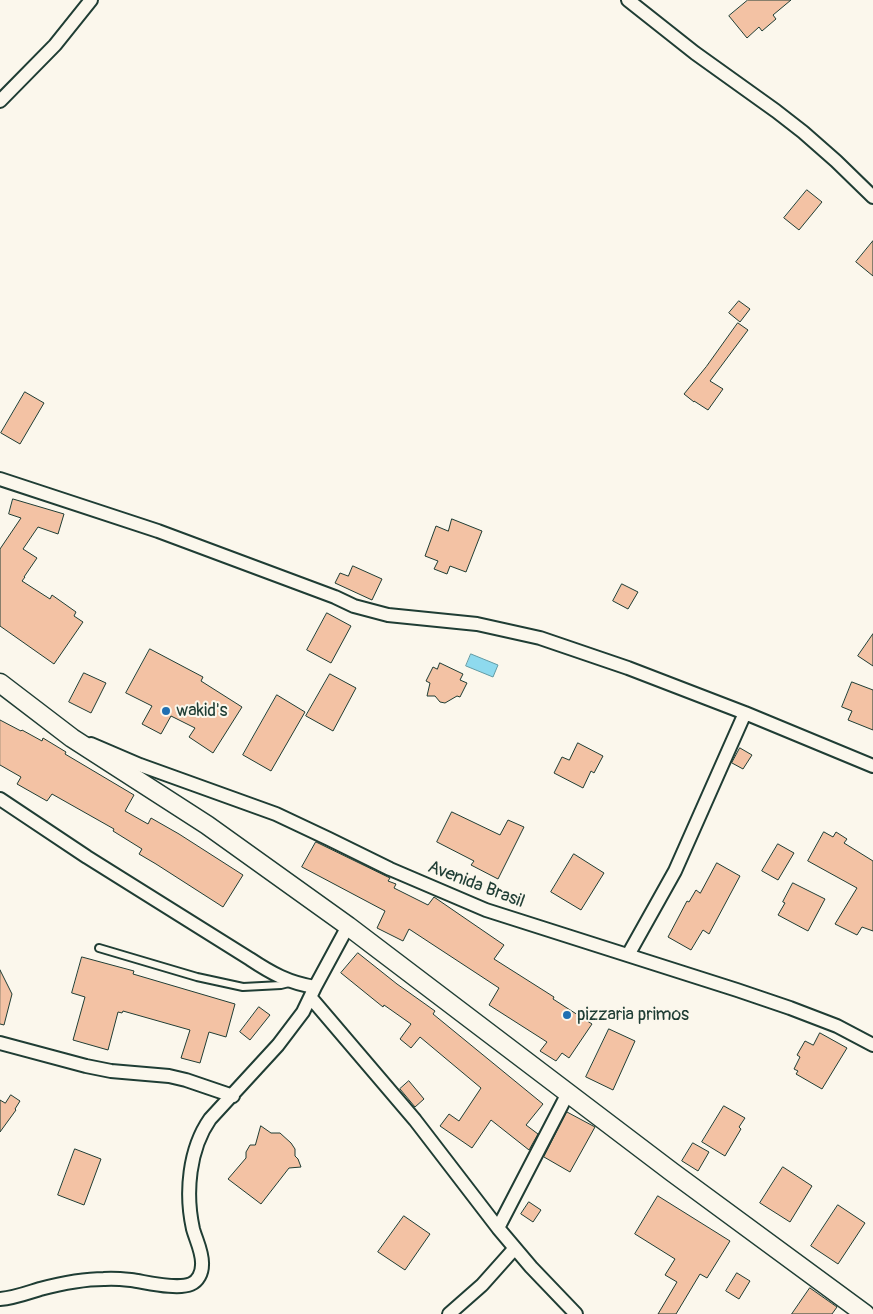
<!DOCTYPE html>
<html>
<head>
<meta charset="utf-8">
<style>
  body { margin:0 }
  canvas { display:block; background:#fbf7ec }
</style>
</head>
<body>
<canvas width="873" height="1314"></canvas>
<script>
const c = document.querySelector('canvas').getContext('2d');
c.lineJoin = 'round';
function fillPath(path, color) { c.fillStyle = color; c.fill(path, 'evenodd'); }
function strokePath(path, color, width, dash) { c.strokeStyle = color; c.lineWidth = width; c.lineCap = dash ? 'butt' : 'round'; c.setLineDash(dash || []); c.stroke(path); }
function label(font, color, halo, rows, align = 'center') {
  c.font = font + ' Pangolin,sans-serif'; c.lineWidth = 4; c.setLineDash([]); c.textBaseline = 'middle'; c.strokeStyle = halo; c.fillStyle = color; for (const [text, x, y, turn = 0] of rows) {
    c.save(); c.translate(x, y); c.rotate((+turn || 0) * Math.PI / 180); c.textAlign = isNaN(turn) ? turn : align; if (halo) c.strokeText(text, 0, 0); c.fillText(text, 0, 0); c.restore();
  }
}
const water = new Path2D(`
  M471 654 498 665 493 677 466 666Z`);
const building = new Path2D(`
  M748 0H791L773 15 776 19 762 31 759 27 747 38 729 16Z
  M807 190 822 202 799 230 784 218Z
  M873 241V276L856 262Z
  M739 301 750 309 740 322 729 313Z
  M738 323 748 330 710 381 723 389 708 410 694 401V402L684 394 706 367Z
  M25 392 44 403 20 444 1 433Z
  M13 499 64 514 58 534 38 527 23 549 37 558 24 577H25L22 581 50 599 52 595 76 612 74 616 83 622 54 664 0 626V549L21 518 9 514Z
  M452 519 482 531 466 572 450 566 447 574 434 569 438 561 425 556 436 526 448 531Z
  M353 566 382 579 372 600 335 583 340 573 348 576Z
  M622 584 638 592 628 609 613 601Z
  M327 613 351 626 331 663 307 650Z
  M873 634V666L858 656Z
  M150 649 203 677 201 681 242 707 213 753 189 737 195 728 171 716 161 734 142 724 152 706 126 693Z
  M440 663 463 674 460 680 467 683 460 697 457 696 445 703 440 702 435 696H427L430 683 426 681 433 667 437 669Z
  M84 673 106 683 91 713 69 702Z
  M330 674 356 688 333 731 306 716Z
  M852 682 873 690V730L848 720 852 711 842 707Z
  M277 695 305 712 271 771 243 755Z
  M0 720 21 731 22 730 42 741 43 738 66 752 65 754 134 795 125 811 148 824 151 818 179 834 243 875 223 907 156 864 139 854 142 849 113 831 114 829 52 794 47 801 17 784 21 777 0 765Z
  M578 743 603 756 594 773 591 771 583 788 554 773 562 757 569 760Z
  M740 748 752 755 743 769 732 763Z
  M452 812 500 835 508 820 524 827 498 879 471 865 474 861 437 842Z
  M824 832 833 837 836 832 847 839 844 843 873 861V931L862 927 857 935 835 924 857 888 808 861Z
  M316 842 390 878 388 881 396 884 394 888 428 905 434 897 504 945 494 959 554 997 553 999 592 1024 569 1058 562 1053 556 1061 540 1051 547 1042 489 1005 499 988 409 929 403 941 377 928 385 911 302 867Z
  M778 844 794 853 778 880 762 871Z
  M574 854 604 873 581 910 551 892Z
  M717 863 740 876 709 934 703 930 691 950 668 937 687 901 689 902 696 890 700 893Z
  M793 883 825 899 808 931 778 915 785 903 783 902Z
  M358 953 397 984 435 1011 433 1014 543 1104 526 1125 538 1134 529 1150 491 1120 472 1148 440 1126 449 1114 459 1121 481 1088 420 1037 411 1048 400 1039 411 1024 384 1005 383 1007 341 973Z
  M82 957 134 971 133 974 235 1004 226 1037 209 1032 200 1063 181 1058 190 1030 123 1011 122 1013 118 1012 108 1050 73 1040 85 997 72 993Z
  M0 970 12 994 4 1025 0 1024Z
  M259 1007 270 1015 250 1040 240 1032Z
  M609 1029 635 1041 613 1090 586 1077Z
  M820 1033 847 1048 822 1089 796 1074 798 1071 794 1069 800 1057 797 1055 805 1041 813 1045Z
  M409 1081 424 1099 415 1107 400 1089Z
  M11 1095 20 1101 15 1109 16 1110 0 1132V1100L5 1103Z
  M724 1106 745 1118 739 1127 741 1129 725 1156 702 1142Z
  M567 1112 595 1127 570 1172 544 1157Z
  M261 1126 271 1133H280L291 1143 295 1149V1156L298 1159 301 1167 289 1168 261 1204 228 1179 246 1158V1152L250 1145H255Z
  M693 1143 709 1152 698 1171 682 1161Z
  M75 1149 101 1159 84 1205 58 1195Z
  M783 1167 812 1186 790 1222 760 1203Z
  M658 1196 730 1241 707 1278 700 1274 676 1314H658L677 1282 665 1275 675 1259 635 1234Z
  M529 1202 541 1210 533 1222 521 1214Z
  M838 1205 865 1223 838 1264 811 1246Z
  M404 1216 430 1234 405 1270 378 1252Z
  M737 1273 750 1281 739 1299 726 1291Z
  M810 1288 837 1307 832 1314H792Z`);
const lane = new Path2D(`
  M99 948 197 977 243 987 281 985 289 983`);
const street = new Path2D(`
  M628 0 695 53 776 111 803 132 836 161 873 197
  M0 101 55 45 91 0
  M0 479 158 531 335 597 354 606 388 615 477 624 540 638 628 668 745 713 873 766
  M91 744 140 765 276 814 329 839 390 869 486 910 737 990 790 1008 837 1026 873 1045
  M0 799 87 857 250 959C271 973 289 983 315 987L348 926
  M628 955 675 871 745 713
  M311 998 415 1120 498 1228 531 1267 576 1314
  M0 1043 86 1066 111 1071 169 1076 186 1080 233 1096
  M498 1228 568 1093
  M0 1299C14 1298 27 1293 40 1289 59 1284 85 1279 104 1279 113 1278 122 1279 131 1280 146 1282 177 1290 191 1284 198 1281 202 1273 202 1265 203 1253 196 1240 193 1229 185 1193 189 1149 210 1119L278 1045 303 1012 315 987
  M449 1314 482 1285 515 1248`);
const secondary = new Path2D(`
  M0 683 72 738 207 825 348 926 672 1172 865 1314`);
const markers = [
  [166,711,5,"#1f6fb2"],
  [567,1015,5,"#1f6fb2"]
];
const poiNames = [
  ["wakid's",176,711],
  ["pizzaria primos",577,1015]
];
const streetNames = [
  ["Avenida Brasil",476,885,21]
];
fillPath(water, '#8edaee');
strokePath(water, '#629ba4', 1);
fillPath(building, '#f3c2a4');
strokePath(building, '#1f3d34', 1);
strokePath(lane, '#1f3d34', 10);
strokePath(street, '#1f3d34', 16);
strokePath(secondary, '#1f3d34', 21);
strokePath(lane, '#fbf7ec', 6);
strokePath(street, '#fbf7ec', 12);
strokePath(secondary, '#fbf7ec', 18);
for (const [x, y, r, color] of markers) { const dot = new Path2D(); dot.arc(x, y, r, 0, 2 * Math.PI); c.fillStyle = color; c.fill(dot); strokePath(dot, '#fbf7ec', 2); }
label('18px', '#1f3d34', '#fbf7ec', poiNames, 'left');
label('18px', '#1f3d34', '#fbf7ec', streetNames);
</script>
</body>
</html>
